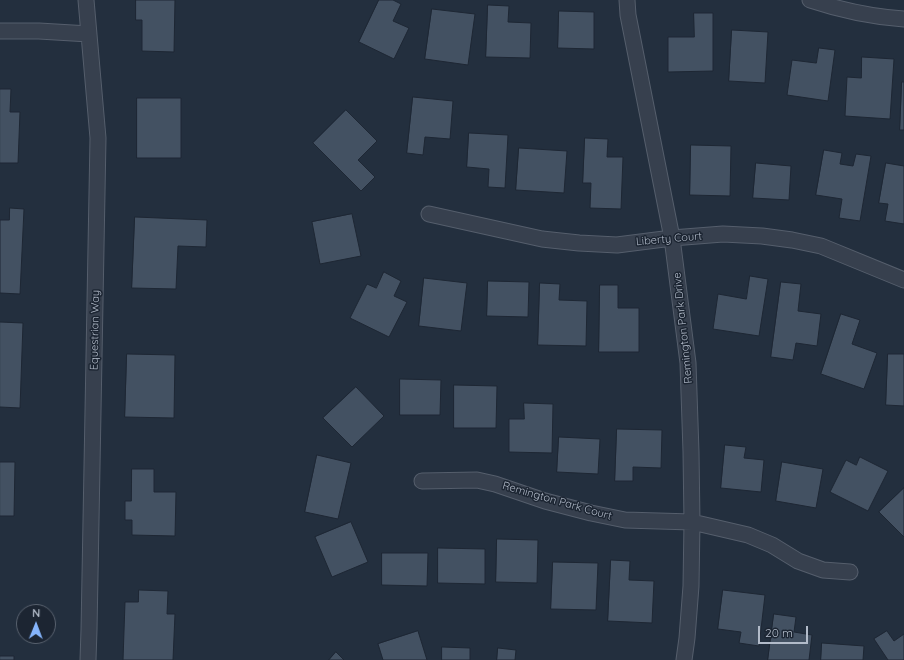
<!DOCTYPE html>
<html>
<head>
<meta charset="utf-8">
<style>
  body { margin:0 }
  #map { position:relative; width:904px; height:660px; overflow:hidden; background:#232f3e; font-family:Quicksand,sans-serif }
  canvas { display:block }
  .north { position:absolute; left:16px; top:604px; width:40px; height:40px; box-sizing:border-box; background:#1c2532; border:1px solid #58616e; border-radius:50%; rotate:1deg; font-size:11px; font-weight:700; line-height:16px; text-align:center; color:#b2bbc9 }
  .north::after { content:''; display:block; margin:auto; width:14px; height:18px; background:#85b4fb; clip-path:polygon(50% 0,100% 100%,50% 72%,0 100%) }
  .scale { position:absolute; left:758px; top:626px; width:50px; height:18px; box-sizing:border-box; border:2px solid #b2bbc9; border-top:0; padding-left:5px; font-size:12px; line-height:14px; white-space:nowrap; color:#b2bbc9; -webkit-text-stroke:3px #1c2532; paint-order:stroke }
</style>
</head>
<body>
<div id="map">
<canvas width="904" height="660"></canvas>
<div class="north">N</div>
<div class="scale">20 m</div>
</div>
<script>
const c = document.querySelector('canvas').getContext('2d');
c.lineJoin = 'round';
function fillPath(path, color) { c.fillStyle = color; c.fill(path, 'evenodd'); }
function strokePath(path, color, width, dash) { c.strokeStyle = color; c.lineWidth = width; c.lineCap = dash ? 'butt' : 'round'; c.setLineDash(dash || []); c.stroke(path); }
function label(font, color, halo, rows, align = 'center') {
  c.font = font + ' Quicksand,sans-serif'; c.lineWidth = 3; c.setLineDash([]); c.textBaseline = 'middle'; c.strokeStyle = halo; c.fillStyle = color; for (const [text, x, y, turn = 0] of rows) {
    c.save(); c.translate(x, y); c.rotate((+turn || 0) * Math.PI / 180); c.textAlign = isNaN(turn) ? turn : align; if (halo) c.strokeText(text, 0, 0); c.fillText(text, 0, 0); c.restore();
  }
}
const building = new Path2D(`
  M136 0H175L174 52 142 51V20H136Z
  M379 0H393L401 4 393 21 409 28 394 59 359 42Z
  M488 5 509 6 508 22 531 23 530 58 486 57Z
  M432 9 475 14 468 65 425 59Z
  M559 11 594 12V49L558 48Z
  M694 13H713V71L668 72V37H694Z
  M732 30 768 32 765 83 729 81Z
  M819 48 835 50 828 101 787 95 792 60 816 63Z
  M862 57 894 59 890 119 845 116 847 77 861 78Z
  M902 82H904V130H900Z
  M0 89H11L10 112H20L18 163H0Z
  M413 97 453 101 450 139 425 137 423 155 407 153Z
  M137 98H181V158H137Z
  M346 110 377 141 358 160 375 177 361 191 313 143Z
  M469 133 508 135 505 188 488 187 489 169 467 167Z
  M585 138 608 139 607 157H623L621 209 590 208 591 183H583Z
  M691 145 731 146 730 196 690 195Z
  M519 148 567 151 564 193 516 190Z
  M824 150 842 153 840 164 853 166 856 154 871 156 860 221 839 218 842 199 816 195Z
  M756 163 791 166 789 200 753 198Z
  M886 163 904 166V224L885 221 888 204 879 203Z
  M10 208 24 209 20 294 0 293V220H9Z
  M352 214 361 256 320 264 312 222Z
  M135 217 207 220 206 247 178 246 176 289 132 288Z
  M384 272 401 281 394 296 407 302 389 337 350 318 367 284 376 288Z
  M750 276 768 279 759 336 713 329 718 294 746 299Z
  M424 278 467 283 461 331 419 326Z
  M488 281 529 282 528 317 487 316Z
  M781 282 801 284 798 311 821 314 817 346 796 343 793 360 771 357Z
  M540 283 560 284 559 300 587 301 586 346 538 345Z
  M600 285H618V308H639V352H599Z
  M841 314 860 320 852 344 877 353 864 389 821 374Z
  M0 322 23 323 20 408 0 407Z
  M127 354 175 355 174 418 125 417Z
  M888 354H904V406L886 405Z
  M400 379 441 380 440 415H400Z
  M454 385 497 386 496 428H454Z
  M356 387 384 416 352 447 323 418Z
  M524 403 553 404 552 453 509 452V419H524Z
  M617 429 662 430 661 468 633 467V481H615Z
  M559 437 600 439 598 474 557 472Z
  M725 445 746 447 744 458 764 460 761 492 721 488Z
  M317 455 351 463 338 519 305 512Z
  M860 457 888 471 868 511 830 492 846 460 856 465Z
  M0 462H15L14 516H0Z
  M782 462 823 469 816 508 776 501Z
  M132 469H154V492H176L175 536 132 535V520H125V501H131Z
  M904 488V537L879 512Z
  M351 522 368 562 332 577 315 537Z
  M497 539 538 540 537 583 496 582Z
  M438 548 485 549V584L438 583Z
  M382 553H428L427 586 382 585Z
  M611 560 630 561 629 580 654 581 652 623 608 621Z
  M553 562 598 563 596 610 551 609Z
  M139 590 168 591 167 614H175L173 660H123L125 602H138Z
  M723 590 765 595 759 646 739 643 741 632 718 629Z
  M774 614 796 617 794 632 812 635 809 660H768Z
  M418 631 427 660H383L378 644Z
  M887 631 894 641 904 634V660H888L874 639Z
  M822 643 864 646 863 660H821Z
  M442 647 470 648V660H442Z
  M498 648 516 650 515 660H497Z
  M336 652 344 660H329Z
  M0 656H14V660H0Z`);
const minor = new Path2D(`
  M86 0 98 138 89 630 88 660
  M627 0 628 15 672 238 688 363 691 452 692 522 691 586 687 638 684 660
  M810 0C840 10 873 17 904 19
  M0 31H39L89 34
  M429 214 542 239 579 243 617 245 672 238 723 234 762 236 792 240 821 246 904 280
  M422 481 477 480 495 484 545 501 591 513 625 520 692 522 748 535 772 545 798 561 823 570 850 572`);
const streetNames = [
  ["Liberty Court",669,239,-5],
  ["Remington Park Drive",683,328,-96],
  ["Equestrian Way",95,330,-89],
  ["Remington Park Court",557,501,16]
];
fillPath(building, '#435162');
strokePath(building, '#1e2734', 1);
strokePath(minor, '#555e6c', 17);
strokePath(minor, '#37404e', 15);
label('11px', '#b2bbc9', '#1c2532', streetNames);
</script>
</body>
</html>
